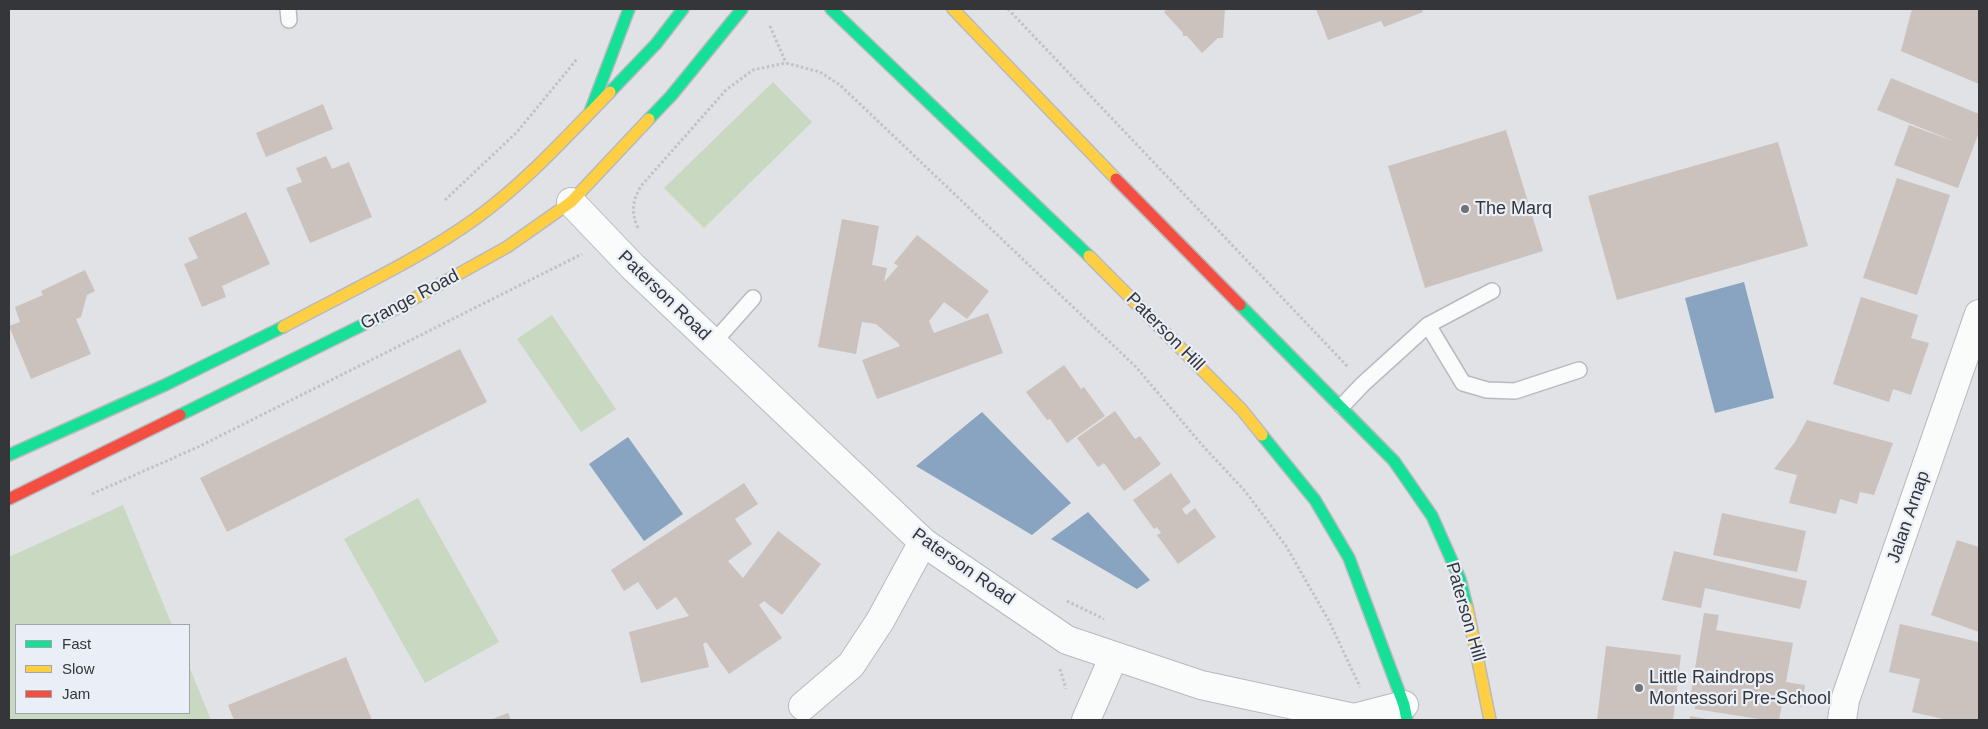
<!DOCTYPE html>
<html>
<head>
<meta charset="utf-8">
<style>
  body { margin:0 }
  #map { position:relative; width:1988px; height:729px; overflow:hidden; background:#e0e2e6; font-family:Arial,sans-serif }
  canvas { display:block }
  .frame { position:absolute; inset:0; border:10px solid #34363a; pointer-events:none }
  .legend { position:absolute; left:15px; top:624px; width:175px; height:90px; box-sizing:border-box; background:#e9eef7; border:1px solid #a1a4ab; margin:0; padding:6px 9px; list-style:none; font-size:15px; color:#34363a }
  .legend li { display:flex; align-items:center; gap:10px; height:25px }
  .legend b { width:25px; border:1px solid #a1a4ab }
</style>
</head>
<body>
<div id="map">
<canvas width="1988" height="729"></canvas>
<div class="frame"></div>
<ul class="legend">
<li><b style="height:6px;background:#16e098"></b>Fast</li>
<li><b style="height:6px;background:#ffcf43"></b>Slow</li>
<li><b style="height:6px;background:#f24e42"></b>Jam</li>
</ul>
</div>
<script>
const c = document.querySelector('canvas').getContext('2d');
c.lineJoin = 'round';
function fillPath(path, color) { c.fillStyle = color; c.fill(path, 'evenodd'); }
function strokePath(path, color, width, dash) { c.strokeStyle = color; c.lineWidth = width; c.lineCap = dash ? 'butt' : 'round'; c.setLineDash(dash || []); c.stroke(path); }
function label(font, color, halo, rows, align = 'center') {
  c.font = font + ' Arial,sans-serif'; c.lineWidth = 4.5; c.setLineDash([]); c.textBaseline = 'middle'; c.strokeStyle = halo; c.fillStyle = color; for (const [text, x, y, turn = 0] of rows) {
    c.save(); c.translate(x, y); c.rotate((+turn || 0) * Math.PI / 180); c.textAlign = isNaN(turn) ? turn : align; if (halo) c.strokeText(text, 0, 0); c.fillText(text, 0, 0); c.restore();
  }
}
const green = new Path2D(`
  M773 82 812 122 704 228 664 188Z
  M552 315 616 409 581 432 517 339Z
  M418 498 499 642 425 683 344 539Z
  M123 505 172 625H16V713H189V666L211 720H9V557Z`);
const water = new Path2D(`
  M1744 282 1774 398 1715 413 1685 298Z
  M982 412 1071 503 1032 535 916 466Z
  M628 437 683 514 644 541 589 464Z
  M1088 512 1150 580 1137 589 1051 539Z`);
const building = new Path2D(`
  M1167 9H1225L1223 38H1218L1202 53 1187 36H1183V33L1164 12Z
  M1316 9H1422L1423 12 1384 27 1381 21 1328 40Z
  M1912 9H1979V84L1901 51Z
  M1891 78 1979 114V132L1958 188 1894 165 1909 125 1956 142 1877 110Z
  M323 104 333 129 266 157 256 133Z
  M1506 130 1543 251 1425 288 1388 166Z
  M1778 142 1808 246 1617 300 1588 196Z
  M326 156 332 169 349 162 372 217 310 243 286 188 302 182 296 168Z
  M1897 178 1950 195 1917 295 1863 278Z
  M246 212 270 264 222 286 226 297 202 307 184 264 198 258 188 238Z
  M842 219 879 226 872 265 887 268 884 282 898 266 894 263 917 235 989 291 967 319 944 302 929 321 934 333 988 313 1003 353 877 399 862 360 900 346 898 343 876 324 862 322 856 354 818 347Z
  M85 270 95 291 87 295 81 317 76 319 91 354 31 379 9 326 20 322 15 307 43 295 41 291Z
  M1861 297 1918 315 1911 338 1929 343 1911 395 1893 389 1889 402 1833 384Z
  M460 349 487 402 227 532 200 478Z
  M1064 365 1081 389 1084 387 1105 416 1067 443 1050 419 1047 420 1026 392Z
  M1115 411 1135 439 1140 436 1161 464 1124 491 1104 463 1098 467 1077 438Z
  M1807 420 1893 443 1874 495 1860 492 1857 504 1840 499 1836 514 1789 503 1797 475 1774 469 1795 442Z
  M1171 473 1191 502 1182 509 1186 515 1195 508 1216 537 1178 564 1157 535 1161 533 1157 527 1154 529 1133 500Z
  M744 483 758 504 735 519 752 544 728 561 743 578 778 531 821 564 782 615 764 601 759 605 782 638 729 674 706 642 703 644 709 667 641 683 629 632 689 616 676 597 657 610 638 582 624 591 611 570Z
  M1722 513 1806 531 1797 572 1713 555Z
  M1957 540 1979 547V632L1931 615Z
  M1674 551 1807 581 1800 609 1705 588 1701 608 1662 600Z
  M1704 613 1719 615 1716 630 1793 643 1786 682 1805 685 1802 707 1782 704 1779 720H1765L1695 709V706L1689 705Z
  M1900 624 1979 642V720H1948L1912 712 1920 679 1889 672Z
  M1606 646 1681 655 1673 720H1597Z
  M346 657 372 720H234L228 705Z
  M508 713 511 720H490Z
  M1690 716 1707 719V720H1690Z`);
const path = new Path2D(`
  M1008 9 1348 367
  M770 26 786 63
  M445 200 517 132 577 59
  M638 228C631 212 632 202 641 186L726 90 753 70 786 63 820 72 840 85 1136 367 1202 445 1245 491 1286 546 1329 621 1360 687
  M92 494 198 447 582 254
  M1067 601 1104 619
  M1060 669 1066 689`);
const lane = new Path2D(`
  M288 9 289 20
  M1428 325 1463 383 1487 390 1515 391 1579 370
  M713 343 753 298
  M1342 406 1363 384 1428 325 1492 291`);
const street = new Path2D(`
  M571 202 633 267 923 542 1067 640 1201 685 1354 718 1404 705
  M803 706 851 665 880 621 923 542
  M1086 720 1114 656
  M1842 720 1845 700 1979 314`);
const fast = new Path2D(`
  M831 9 1089 256
  M610 92 656 44 683 9
  M590 112 629 9
  M649 119 671 96 742 9
  M1240 305 1394 461 1432 516 1460 579 1467 607
  M180 415 399 307
  M1262 435 1315 500 1349 558 1404 705 1407 720
  M9 455 165 385 283 327`);
const slow = new Path2D(`
  M953 9 1116 179
  M1089 256 1242 410 1262 435
  M399 307 507 247 571 202 649 119
  M283 327C346 293 418 260 475 219 525 183 567 136 610 92
  M1467 607 1490 720`);
const jam = new Path2D(`
  M1116 179 1240 305
  M9 499 180 415`);
const markers = [
  [1465,209,5,"#707276"],
  [1639,688,5,"#707276"]
];
const poiNames = [
  ["The Marq",1475,209],
  ["Little Raindrops",1649,678],
  ["Montessori Pre-School",1649,699]
];
const streetNames = [
  ["Paterson Road",664,296,44],
  ["Grange Road",410,300,-28],
  ["Paterson Hill",1165,332,45],
  ["Jalan Arnap",1909,517,-71],
  ["Paterson Road",963,567,35],
  ["Paterson Hill",1465,612,74]
];
fillPath(green, '#c9d8c0');
fillPath(water, '#88a4c0');
fillPath(building, '#cbc2bd');
strokePath(lane, '#b8babe', 18);
strokePath(street, '#b8babe', 30);
strokePath(fast, '#b8babe', 14);
strokePath(slow, '#b8babe', 14);
strokePath(jam, '#b8babe', 14);
strokePath(path, '#c2c2c5', 3, [2.5, 2.5]);
strokePath(lane, '#fafbfb', 15);
strokePath(street, '#fafbfb', 28);
strokePath(fast, '#16e098', 11);
strokePath(slow, '#ffcf43', 11);
strokePath(jam, '#f24e42', 11);
for (const [x, y, r, color] of markers) { const dot = new Path2D(); dot.arc(x, y, r, 0, 2 * Math.PI); c.fillStyle = color; c.fill(dot); strokePath(dot, '#e9eef7', 2); }
label('18px', '#34363a', '#e9eef7', poiNames, 'left');
label('18px', '#34363a', '#e9eef7', streetNames);
</script>
</body>
</html>
